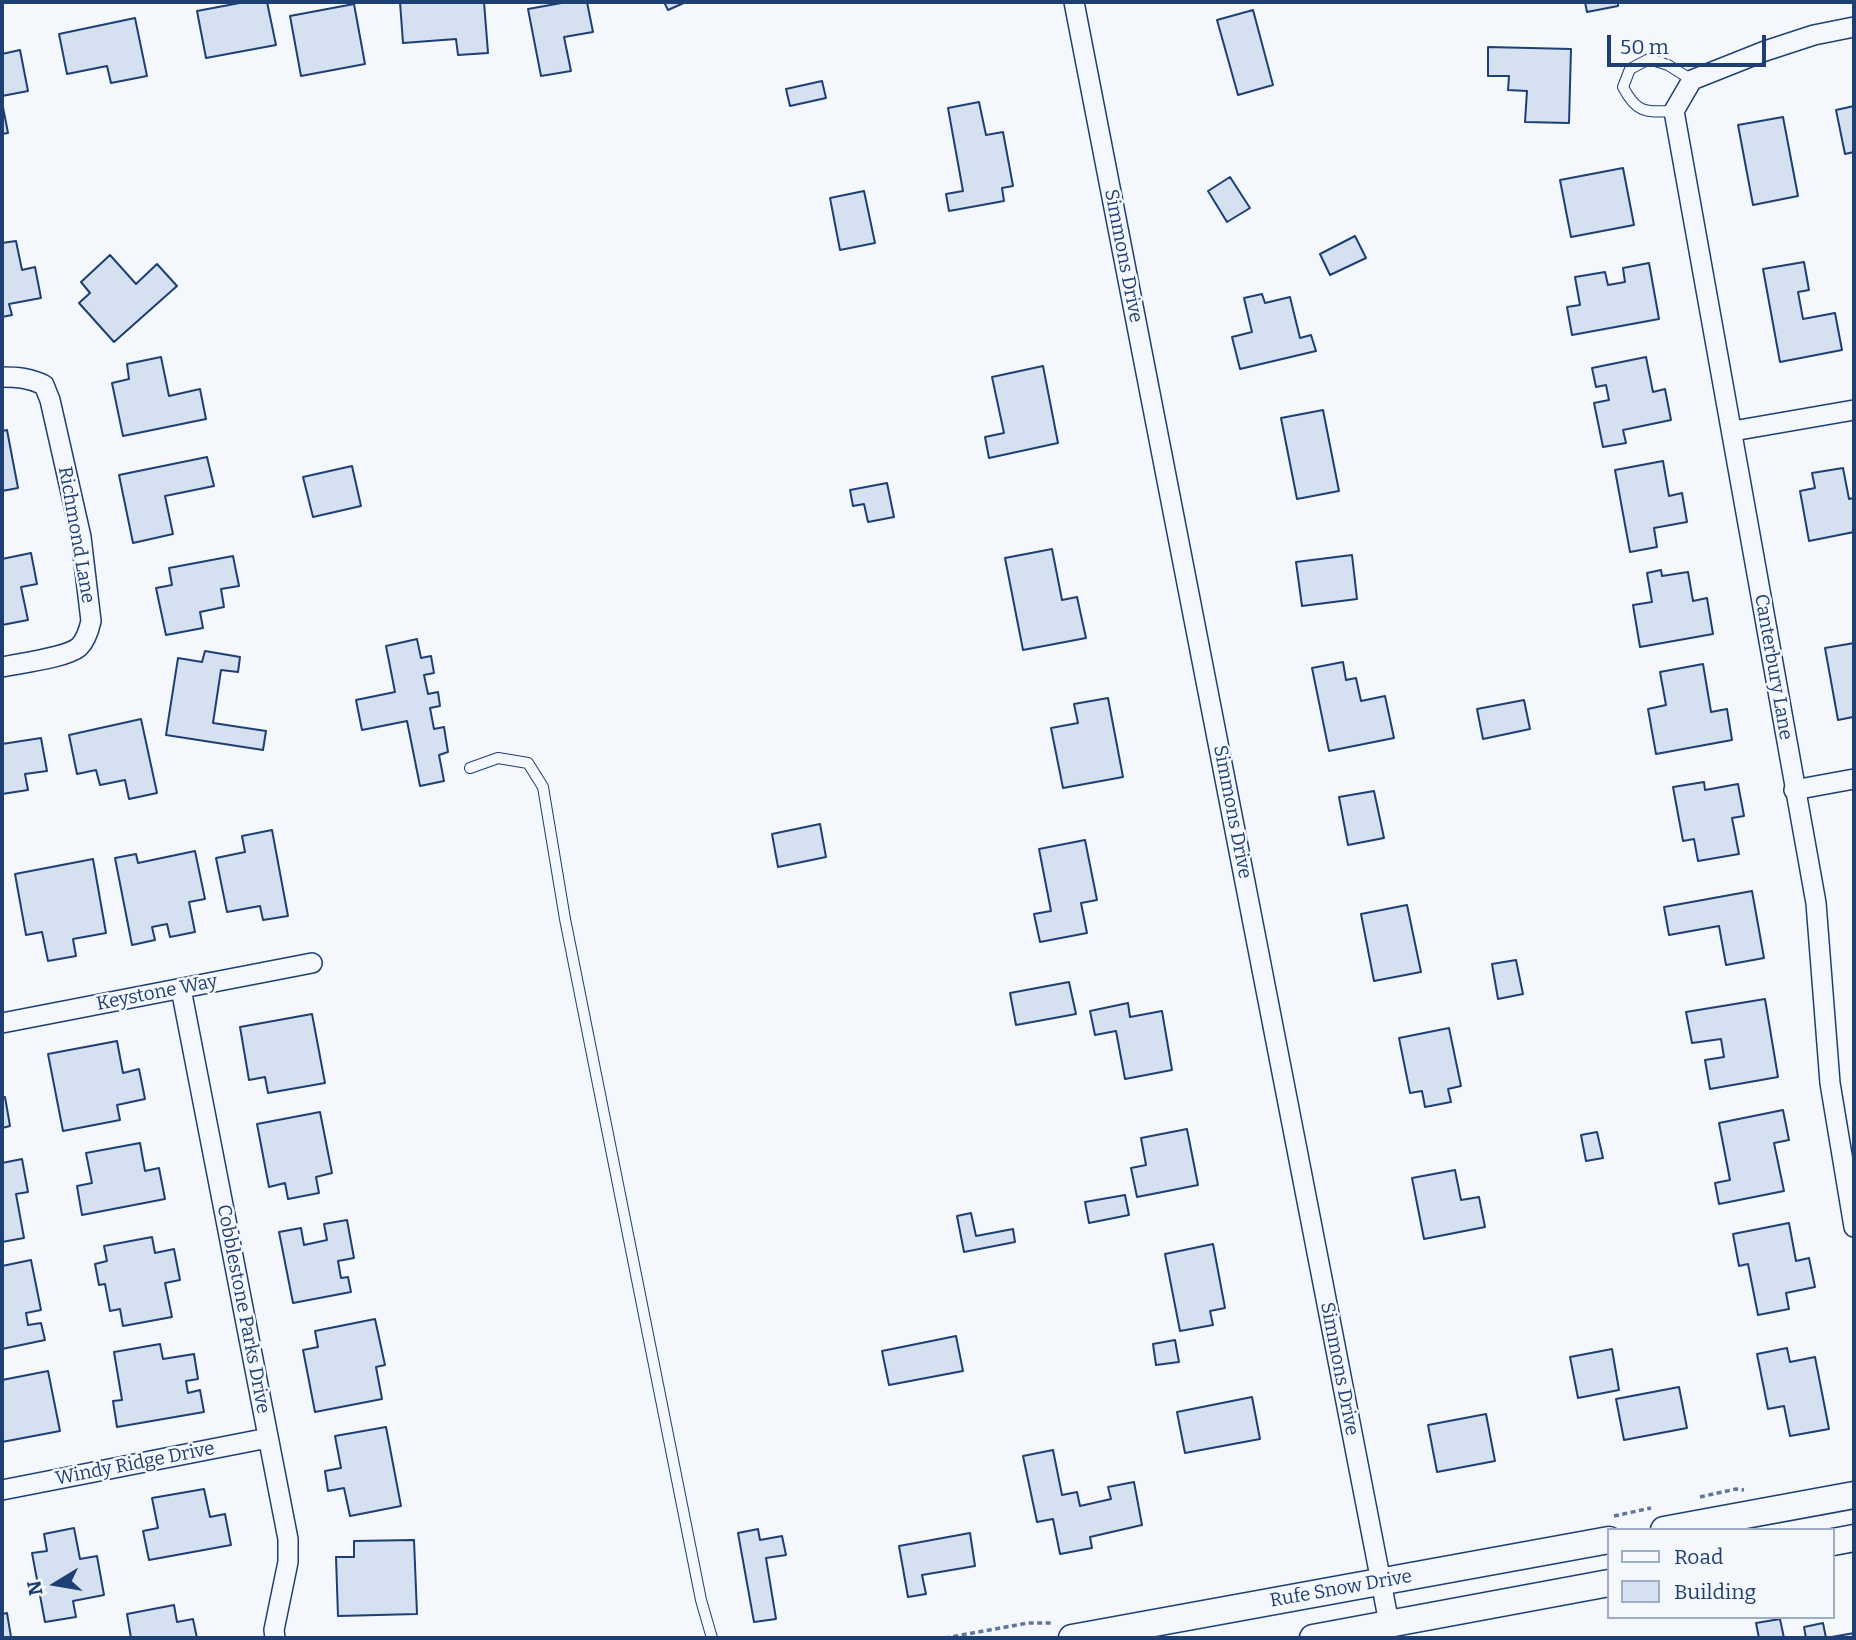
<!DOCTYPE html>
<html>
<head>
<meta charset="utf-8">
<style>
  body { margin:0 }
  #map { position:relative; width:1856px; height:1640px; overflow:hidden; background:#f4f7fb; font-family:Bitter,serif }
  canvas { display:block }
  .frame { position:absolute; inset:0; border:4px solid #1d3f73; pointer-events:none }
  .legend { position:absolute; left:1607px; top:1528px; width:228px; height:91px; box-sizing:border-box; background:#f4f7fb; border:2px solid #9eadc5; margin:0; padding:9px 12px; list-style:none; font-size:21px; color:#1d3f73 }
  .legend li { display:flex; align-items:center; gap:14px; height:35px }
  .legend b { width:35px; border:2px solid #9eadc5 }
  .north { position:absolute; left:21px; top:1549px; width:70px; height:70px; -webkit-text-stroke:5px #f4f7fb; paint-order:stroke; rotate:259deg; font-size:19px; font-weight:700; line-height:28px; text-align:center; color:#1d3f73 }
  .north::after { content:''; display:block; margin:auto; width:24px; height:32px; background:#1d3f73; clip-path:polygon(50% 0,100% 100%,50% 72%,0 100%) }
  .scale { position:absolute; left:1607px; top:35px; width:159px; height:32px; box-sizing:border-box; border:4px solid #1d3f73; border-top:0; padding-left:9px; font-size:21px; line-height:24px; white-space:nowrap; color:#1d3f73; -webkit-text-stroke:5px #f4f7fb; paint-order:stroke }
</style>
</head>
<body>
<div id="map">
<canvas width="1856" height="1640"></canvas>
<div class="frame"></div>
<ul class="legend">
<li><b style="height:9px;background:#f4f7fb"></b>Road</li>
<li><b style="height:19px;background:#d5e0f0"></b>Building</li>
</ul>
<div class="north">N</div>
<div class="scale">50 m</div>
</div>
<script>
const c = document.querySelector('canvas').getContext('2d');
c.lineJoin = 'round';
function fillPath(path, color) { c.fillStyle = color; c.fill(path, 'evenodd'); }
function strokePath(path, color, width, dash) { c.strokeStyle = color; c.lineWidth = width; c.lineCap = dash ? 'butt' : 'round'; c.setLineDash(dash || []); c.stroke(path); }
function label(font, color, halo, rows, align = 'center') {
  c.font = font + ' Bitter,serif'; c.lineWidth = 5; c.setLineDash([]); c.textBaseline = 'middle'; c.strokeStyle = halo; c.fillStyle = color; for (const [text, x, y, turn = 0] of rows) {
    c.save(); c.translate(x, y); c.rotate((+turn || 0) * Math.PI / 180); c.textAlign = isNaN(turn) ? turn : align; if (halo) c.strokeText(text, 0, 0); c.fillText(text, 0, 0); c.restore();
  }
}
const building = new Path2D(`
  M245 2H267L276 45 206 58 197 11Z
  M400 2H484L488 53 458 55 456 39 403 43Z
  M567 2H587L593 32 564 37 571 71 541 76 528 9Z
  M664 2H686L668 10Z
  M1585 2H1618V6L1587 12Z
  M354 4 365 64 301 76 290 16Z
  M1253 10 1273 85 1238 95 1217 20Z
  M135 18 147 76 111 83 107 66 67 74 59 34Z
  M1488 47 1571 49 1569 123 1525 122 1527 91 1508 90 1509 76H1488Z
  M20 50 28 91 2 96V54Z
  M822 81 826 98 790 106 786 89Z
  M2 102 8 133 2 134Z
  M979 102 986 135 1003 132 1013 186 1002 188 1004 201 949 211 946 194 963 191 948 108Z
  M1854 106V152L1845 154 1836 110Z
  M1783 117 1798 196 1753 205 1738 125Z
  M1623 168 1634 225 1571 237 1560 180Z
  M1230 177 1250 208 1227 222 1208 191Z
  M864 191 875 243 840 250 830 198Z
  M1355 236 1366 258 1330 275 1320 254Z
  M16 241 22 270 35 267 41 298 9 304 12 315 2 317V243Z
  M110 255 136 284 157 264 177 286 114 342 79 303 90 293 81 282Z
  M1804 262 1809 290 1798 292 1803 319 1835 313 1842 350 1780 362 1763 269Z
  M1649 263 1659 319 1572 335 1567 307 1580 305 1575 277 1605 272 1608 285 1625 282 1623 268Z
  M1262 294 1265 303 1290 297 1300 338 1311 335 1316 351 1240 369 1232 337 1252 332 1244 298Z
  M161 357 169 396 200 389 206 419 123 436 112 383 129 379 127 364Z
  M1646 357 1653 392 1665 389 1671 420 1623 430 1626 443 1603 447 1594 403 1609 400 1606 385 1596 387 1592 368Z
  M1043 366 1058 443 989 458 985 437 1004 433 992 377Z
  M1323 410 1339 491 1297 499 1281 418Z
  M7 430 18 488 2 491V431Z
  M207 457 214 486 165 496 173 534 133 543 119 475Z
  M1663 461 1669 496 1682 493 1687 522 1654 528 1657 547 1630 552 1615 470Z
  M352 466 361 506 313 517 303 477Z
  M1843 468 1849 499 1854 498V532L1809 541 1800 491 1815 488 1812 473Z
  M887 483 894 517 868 522 864 504 853 506 850 490Z
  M1052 549 1062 600 1077 597 1086 638 1023 650 1005 558Z
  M31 553 37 584 21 587 28 620 2 625V559Z
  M1352 555 1357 599 1302 606 1296 562Z
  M233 556 239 586 221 589 224 607 200 612 203 628 166 635 156 588 172 585 169 568Z
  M1661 570 1662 576 1688 572 1693 601 1707 598 1713 634 1640 647 1633 605 1652 602 1647 573Z
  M417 639 421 658 431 656 434 673 424 675 428 694 438 692 440 706 430 708 434 729 444 727 448 752 439 755 444 781 420 786 407 721 362 730 356 700 395 692 386 646Z
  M1854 643V724L1853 717 1838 720 1825 648Z
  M205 651 240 657 238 672 221 670 213 723 266 731 263 750 166 735 178 658 202 662Z
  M1343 662 1346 680 1356 678 1361 701 1385 696 1394 738 1329 751 1312 668Z
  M1703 664 1711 712 1727 709 1732 740 1656 754 1648 709 1666 705 1660 672Z
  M1108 698 1123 777 1063 788 1051 728 1078 723 1074 704Z
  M1524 700 1530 729 1483 739 1477 709Z
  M141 719 157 793 129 799 125 780 100 785 96 770 77 774 69 735Z
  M41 738 47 771 25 774 28 790 2 794V744Z
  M1704 782 1705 790 1738 784 1744 816 1732 818 1739 854 1698 861 1694 839 1683 841 1673 787Z
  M1374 791 1384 838 1348 845 1339 797Z
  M820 824 826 857 778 867 772 834Z
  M272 830 288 916 263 920 260 906 227 912 216 858 245 852 242 836Z
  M1085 840 1097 900 1081 903 1087 933 1040 942 1034 914 1051 911 1039 849Z
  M195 851 205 899 189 902 195 932 170 937 167 924 152 927 155 940 132 945 115 858 136 854 138 863Z
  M93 859 106 933 73 939 76 956 48 961 42 932 26 935 15 874Z
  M1752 891 1764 958 1726 965 1719 926 1669 935 1664 907Z
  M1407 905 1421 972 1374 981 1361 914Z
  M1516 960 1523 994 1498 999 1492 964Z
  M1069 982 1076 1014 1016 1025 1010 993Z
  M1765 999 1778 1077 1710 1089 1705 1060 1724 1057 1721 1039 1692 1043 1686 1012Z
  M1128 1003 1130 1017 1162 1011 1172 1070 1125 1079 1116 1031 1095 1035 1090 1011Z
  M312 1014 325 1083 268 1093 265 1077 249 1080 240 1027Z
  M1449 1028 1461 1086 1448 1089 1451 1102 1425 1107 1422 1091 1410 1093 1399 1038Z
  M117 1041 123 1073 139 1069 145 1099 117 1105 120 1120 63 1131 48 1054Z
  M2 1097H5L10 1126 2 1128Z
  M1783 1110 1789 1140 1774 1143 1784 1191 1719 1204 1715 1183 1730 1180 1719 1123Z
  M320 1112 332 1173 316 1177 319 1193 288 1199 285 1183 269 1187 257 1124Z
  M1187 1129 1198 1185 1137 1197 1131 1168 1146 1165 1141 1138Z
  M1597 1132 1603 1158 1586 1161 1581 1135Z
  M140 1143 145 1171 159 1168 165 1199 82 1215 77 1186 92 1183 86 1153Z
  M22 1159 28 1192 16 1194 24 1238 2 1242V1163Z
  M1455 1170 1461 1200 1479 1197 1485 1227 1424 1239 1412 1178Z
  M1125 1195 1129 1215 1089 1223 1085 1202Z
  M971 1213 976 1236 1013 1229 1015 1242 964 1252 957 1216Z
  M347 1220 354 1258 338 1261 341 1278 348 1277 351 1292 293 1303 279 1232 301 1228 304 1245 327 1240 324 1224Z
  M1789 1223 1796 1261 1809 1258 1815 1287 1786 1293 1789 1309 1758 1315 1748 1264 1739 1266 1733 1234Z
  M152 1237 155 1253 174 1249 180 1280 165 1283 172 1317 123 1326 120 1309 110 1311 105 1284 99 1285 95 1264 107 1261 104 1246Z
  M1213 1244 1225 1308 1210 1311 1213 1325 1180 1331 1165 1254Z
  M31 1260 41 1310 26 1313 28 1325 41 1323 45 1340 2 1349V1266Z
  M375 1319 385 1365 376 1367 382 1399 315 1412 303 1350 318 1347 315 1331Z
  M956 1336 963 1371 889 1385 882 1351Z
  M1175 1340 1179 1362 1156 1365 1153 1344Z
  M160 1344 163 1359 194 1354 198 1379 186 1381 188 1393 200 1390 204 1412 117 1427 113 1401 122 1400 114 1352Z
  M1787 1348 1790 1362 1815 1357 1829 1429 1790 1436 1784 1406 1768 1409 1757 1354Z
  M1612 1349 1619 1390 1578 1398 1570 1357Z
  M48 1371 60 1431 2 1442V1380Z
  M1679 1387 1687 1428 1624 1440 1616 1399Z
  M1252 1397 1260 1439 1185 1453 1177 1412Z
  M1486 1414 1495 1461 1437 1472 1428 1425Z
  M386 1427 401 1506 350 1516 344 1488 328 1491 325 1471 341 1468 335 1436Z
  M1053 1450 1062 1495 1077 1492 1080 1506 1111 1499 1108 1487 1134 1482 1142 1525 1090 1537 1092 1548 1060 1554 1053 1519 1037 1522 1023 1456Z
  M204 1489 210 1517 225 1514 231 1545 149 1560 143 1531 158 1528 152 1498Z
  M74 1528 80 1559 97 1556 104 1595 73 1601 76 1617 45 1622 32 1553 47 1551 44 1534Z
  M758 1529 760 1540 782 1536 786 1555 766 1558 776 1619 754 1622 738 1533Z
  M970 1533 975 1566 922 1575 926 1594 908 1597 899 1546Z
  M414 1540 417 1614 338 1616 336 1557H354V1541Z
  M174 1605 177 1622 193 1619 197 1638H131L127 1614Z
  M7 1613 11 1637 2 1638V1614Z
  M1780 1619 1784 1638H1759L1756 1623Z
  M1823 1623 1826 1638 1854 1633V1638H1806L1804 1627Z`);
const path = new Path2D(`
  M1700 1497 1736 1489 1744 1490
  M1614 1516 1651 1508
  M945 1638 1028 1623H1054`);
const service = new Path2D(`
  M1674 111C1646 112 1637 114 1623 87L1630 69 1649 59 1668 65 1692 80
  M470 768 498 758 528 763 543 787 565 919 701 1600 712 1638`);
const minor = new Path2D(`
  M1074 2 1389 1623
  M1854 27 1814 35 1765 51 1692 80 1674 111 1816 903 1830 1083 1854 1227
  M2 377C17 377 30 378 44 385L50 400 81 537 91 621C89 630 86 640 79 647 66 658 20 663 2 667
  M1733 431 1854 410
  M1794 790 1854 779
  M181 989 288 1539V1562L274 1630 275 1638
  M2 1023 312 963
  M2 1490 268 1438`);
const secondary = new Path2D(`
  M1664 1530 1854 1495
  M1833 1542 1854 1538
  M1072 1638 1609 1540
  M1313 1638 1609 1583`);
const streetNames = [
  ["Simmons Drive",1123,256,79],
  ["Richmond Lane",76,535,80],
  ["Canterbury Lane",1773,667,80],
  ["Simmons Drive",1232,812,79],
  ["Keystone Way",157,993,-11],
  ["Cobblestone Parks Drive",243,1309,79],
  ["Simmons Drive",1339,1369,79],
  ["Windy Ridge Drive",135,1464,-11],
  ["Rufe Snow Drive",1341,1589,-10]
];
fillPath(building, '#d5e0f0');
strokePath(building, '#1d3f73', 2);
strokePath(service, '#1d3f73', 12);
strokePath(minor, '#1d3f73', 22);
strokePath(secondary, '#1d3f73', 29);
strokePath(path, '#5e769c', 3.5, [5, 3.5]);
strokePath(service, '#f4f7fb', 10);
strokePath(minor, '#f4f7fb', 19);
strokePath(secondary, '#f4f7fb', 26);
label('19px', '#1d3f73', '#f4f7fb', streetNames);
</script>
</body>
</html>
